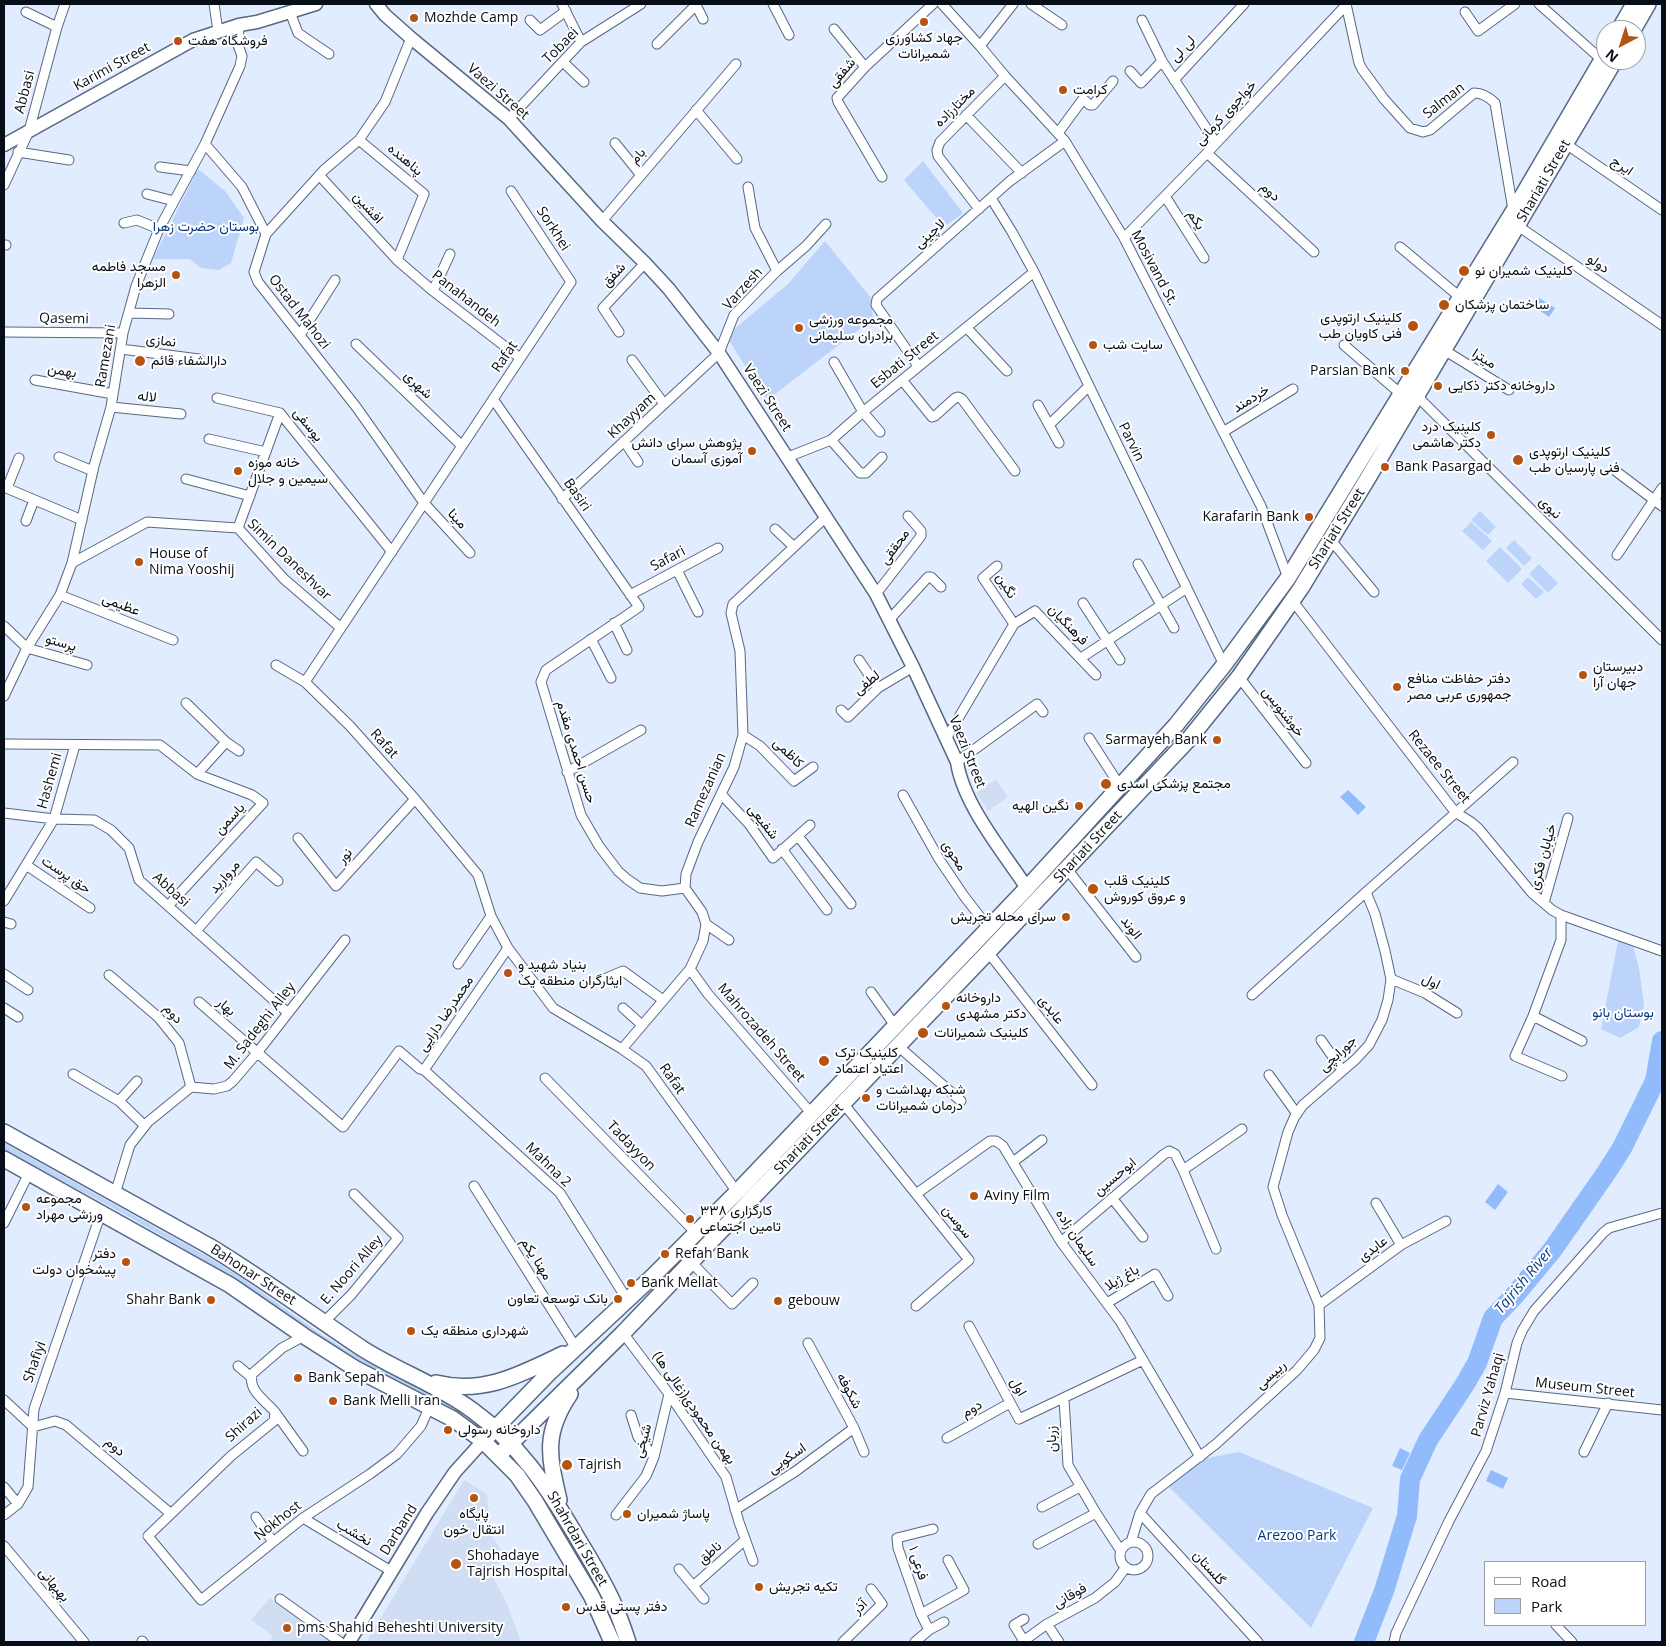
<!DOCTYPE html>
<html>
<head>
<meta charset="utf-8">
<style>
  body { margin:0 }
  #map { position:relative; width:1666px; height:1646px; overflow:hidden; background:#e1edff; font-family:"Open Sans",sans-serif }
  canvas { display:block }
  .frame { position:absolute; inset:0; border:5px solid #080e17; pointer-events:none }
  .legend { position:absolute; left:1484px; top:1561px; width:162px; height:65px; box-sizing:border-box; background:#fff; border:1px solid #9c9fa2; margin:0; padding:6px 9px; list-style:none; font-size:15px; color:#080e17 }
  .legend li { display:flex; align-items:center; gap:10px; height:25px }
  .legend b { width:25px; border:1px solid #9c9fa2 }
  .north { position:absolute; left:1596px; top:20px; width:50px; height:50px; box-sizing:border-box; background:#fff; border:1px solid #9c9fa2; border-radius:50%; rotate:220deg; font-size:14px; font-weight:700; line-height:20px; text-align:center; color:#080e17 }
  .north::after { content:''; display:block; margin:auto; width:18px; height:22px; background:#b55313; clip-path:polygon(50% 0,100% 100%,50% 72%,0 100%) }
</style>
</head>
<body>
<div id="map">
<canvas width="1666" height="1646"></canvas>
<div class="frame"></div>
<ul class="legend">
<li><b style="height:6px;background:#fff"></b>Road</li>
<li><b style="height:14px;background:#bcd4f9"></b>Park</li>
</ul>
<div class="north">N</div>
</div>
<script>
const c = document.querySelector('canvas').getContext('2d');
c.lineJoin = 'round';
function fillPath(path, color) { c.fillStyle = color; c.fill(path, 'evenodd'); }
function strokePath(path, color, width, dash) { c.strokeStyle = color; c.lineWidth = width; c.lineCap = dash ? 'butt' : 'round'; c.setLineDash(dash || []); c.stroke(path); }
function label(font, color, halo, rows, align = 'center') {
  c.font = font + ' "Open Sans",Vazirmatn,sans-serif'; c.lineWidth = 4; c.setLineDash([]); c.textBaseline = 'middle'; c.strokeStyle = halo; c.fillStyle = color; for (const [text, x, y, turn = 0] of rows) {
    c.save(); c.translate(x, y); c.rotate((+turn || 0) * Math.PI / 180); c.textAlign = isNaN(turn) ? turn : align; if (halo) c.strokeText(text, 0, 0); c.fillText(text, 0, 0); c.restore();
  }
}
const built = new Path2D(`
  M996 779 1008 797 988 811 976 793Z
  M464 1480 487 1494 491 1534 506 1558 489 1570 507 1604 521 1642H366Z
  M270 1598 331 1642H269L273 1636 251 1620Z`);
const green = new Path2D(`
  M923 161 963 213 944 227 904 180Z
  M198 169 225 191 244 218 231 263 219 270 201 268 190 259H153Z
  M825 241 871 298 873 319 767 400 726 336 788 284Z
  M1480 511 1496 527 1488 535 1471 520Z
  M1471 522 1492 541 1483 550 1462 531Z
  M1514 540 1532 558 1524 566 1506 548Z
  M1500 547 1522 569 1508 583 1486 561Z
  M1539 564 1558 583 1548 593 1529 574Z
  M1528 577 1544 592 1536 599 1521 584Z
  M1619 936 1633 946 1639 968 1644 1006 1639 1027 1620 1038 1601 1029Z
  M4 1143 203 1254 242 1278 322 1335 355 1355 463 1412 462 1417 334 1350 222 1271 124 1214 4 1150Z
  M1239 1452 1373 1508 1311 1628 1168 1486 1197 1460Z`);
const water = new Path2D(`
  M1539 298 1555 308 1549 317 1533 306Z
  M1348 790 1366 807 1358 815 1340 797Z
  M1498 1184 1508 1192 1495 1210 1485 1202Z
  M1400 1448 1410 1453 1402 1470 1392 1466Z
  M1491 1470 1508 1478 1503 1489 1486 1481Z`);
const river = new Path2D(`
  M1364 1642 1384 1591 1407 1516 1410 1479 1428 1440 1465 1384 1477 1363 1493 1318 1514 1296 1553 1249 1606 1173 1622 1148 1655 1081 1662 1041`);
const minor = new Path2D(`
  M214 4 218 31
  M562 4 581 42
  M773 4 789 35
  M942 4 980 46 1005 76 1065 141 1124 238 1261 506 1288 578
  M1031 4 1062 25
  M1346 4 1359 63 1362 69 1384 99 1410 128 1423 132 1430 130 1474 93C1483 93 1489 97 1495 103L1513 210
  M1539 4 1602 60
  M696 5 703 19
  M26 12 57 27
  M290 12 298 33 329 54
  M1465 12 1478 31 1515 4
  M530 20 540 30 566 11
  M1142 20 1162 61 1216 143
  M834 29 865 67
  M411 38 385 102 359 140 324 170 266 234 254 272 258 282 357 408 424 503 470 553
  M657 44 696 5 695 4
  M980 46 1013 4
  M563 62 584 82
  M1130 71 1141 83 1162 61
  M1174 80 1244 4
  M696 110 737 159
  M966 115 1022 173
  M509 119 581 42 641 4
  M1058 133 1083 99 1090 105H1093L1113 81
  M359 140 424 194 397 260
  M615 143 640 174
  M205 144 242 187 266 234
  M1566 144 1662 210
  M18 152 69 160
  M1207 153 1314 252
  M160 167 191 171
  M319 175 397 260 433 291 520 358
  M882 177 838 102 837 98 865 67 933 4
  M4 185 29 131 57 27 65 4
  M748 187 755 228 777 271
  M147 194 174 201
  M1165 196 1204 258
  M991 198 1012 232 1034 272 1224 665
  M979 209 938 156 937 150 940 142 1005 76
  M602 221 736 64
  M124 223 137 220 159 229
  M1518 226 1662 325
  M1124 238 1207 153 1346 5
  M4 245H6
  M1400 247 1461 298
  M433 291 450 254
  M129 313 169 314
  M967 328 1007 371
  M4 332 123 333
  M619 332 603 308 645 263
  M300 335 335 280
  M356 344 462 446
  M1344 345 1402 395
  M121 349 199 359
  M1444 350 1509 390
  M632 360 664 404
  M834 362 863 412 880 432
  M918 366 876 305 877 299 1010 181 1065 141
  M35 380 113 394
  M902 380 932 417 935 416 955 398 958 397 962 399 1015 471
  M1417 396 1662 640
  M217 398 280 413 392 552
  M493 399 639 607 546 670 541 682 581 815 599 846 618 871 627 879 640 888 662 891 685 888
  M1038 405 1059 443
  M111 407 181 414
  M1049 425 1089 386
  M1223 432 1293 389
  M209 439 266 452
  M831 440 860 473H866L882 457
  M624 441 638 462
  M59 457 93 471
  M788 457 831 440 863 412 1034 272
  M1617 472 1662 506
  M186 479 250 496
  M4 487 82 520
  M7 488 19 458
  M562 499 719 353 734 315 777 271 806 246 826 224
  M26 521 34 500
  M238 528 280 413
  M775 529 793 546
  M1330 539 1374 592
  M1617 555 1662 488
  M72 563 147 522 238 528 284 579 341 628
  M1138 564 1174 628
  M997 566 983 578 1014 624
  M677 570 698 612
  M876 594 921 536V531L908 516
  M60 595 173 640
  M630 595 718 548
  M1292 600 1455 812 1471 822 1479 829 1532 893 1552 910 1561 915 1662 951
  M1083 603 1120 660
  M890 619 928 577H931L941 587
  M614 623 627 650
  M4 626 27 648 87 665
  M591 639 611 678
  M1081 658 1187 588
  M859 660 878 688
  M276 665 305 682 350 726 415 799 478 875 491 916 508 948 553 1008 622 1049 646 1066 737 1192
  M1239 677 1306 763
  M305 682 571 282 511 191
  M4 696 27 648 60 595 72 563 94 466 111 407 123 333 136 286 159 229 205 144 240 66 242 56 238 45 239 25
  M186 703 226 742 239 751
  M841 710 848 717 878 688 913 667
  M743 735 760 746 794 781 813 767
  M1089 738 1120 786
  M946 739 1014 624 1035 611 1096 675
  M4 744 160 745 197 774 252 795 263 803 168 906
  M957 762 1037 704 1043 712
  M567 772 641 730
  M197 774 226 742
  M722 795 749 824 773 858 810 825
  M903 795 939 859 964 896 988 927
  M4 813 54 819 94 820 111 830 129 848 139 880 288 1013
  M798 836 851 904
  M298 838 336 886 415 799
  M782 849 827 910
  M26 865 90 908
  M1067 869 1136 957
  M4 901 54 819 75 745
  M1544 903 1568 818
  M1561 915V940L1533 1016 1515 1056 1562 1076
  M4 922 11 924
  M706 924 729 940
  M196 931 256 862 278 881
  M988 952 1092 1085
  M458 964 491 916
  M690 969 708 994 812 1114
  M4 974 28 990
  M109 975 158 1017 179 1043 191 1087
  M1391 979 1425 993 1457 1013
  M602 980 623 971 663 1000
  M871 992 896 1027
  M1252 995 1366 892
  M199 1002 343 1127 399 1051 420 1069 424 1070 560 1193 628 1301
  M4 1008 18 1017
  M623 1008 642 1025
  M1533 1016 1582 1041
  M1321 1040 1342 1070
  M898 1046 961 1101
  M622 1049 690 969 703 941 706 924 702 912 685 888 686 874 698 842 734 767 743 735 740 651 731 613 733 604 826 517
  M424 1070 508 948
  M73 1074 119 1101 145 1126
  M1269 1075 1297 1114
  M545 1078 696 1233
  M119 1101 137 1081
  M843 1103 969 1260 916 1306
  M1013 1162 1042 1140
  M1183 1170 1242 1129
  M474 1186 576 1348
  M115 1194 130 1145 148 1122 191 1087 214 1089 227 1086 233 1081 257 1053 345 940
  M916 1194 990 1141H996L1003 1146 1061 1242 1120 1321 1200 1457
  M1112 1198 1143 1237
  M1376 1203 1401 1245
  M4 1223 29 1173
  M1061 1242 1163 1155 1169 1151 1175 1154 1183 1170 1216 1249
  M691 1262 732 1304 753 1283
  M1107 1303 1155 1274 1168 1296
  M1319 1305 1401 1245 1446 1221
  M324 1322 351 1295 398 1238 354 1194
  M969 1326 1019 1419 1143 1360
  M623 1333 669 1394 726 1477 739 1522 753 1561
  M304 1336 282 1348 252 1374C248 1391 265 1400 275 1412L274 1421 231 1456 148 1536 201 1600 303 1518 370 1474 397 1454 421 1426 429 1408
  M808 1343 854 1428 864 1452
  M238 1366 251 1377
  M1505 1393 1662 1410
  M1064 1399 1068 1465 1096 1513 1121 1551
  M4 1400 33 1427 55 1421 66 1425 170 1513
  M275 1412 303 1451
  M631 1415 638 1437 654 1457
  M947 1438 1010 1403
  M1584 1452 1608 1403
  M4 1487 18 1504
  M1042 1507 1080 1487
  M735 1510 796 1471 854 1428
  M1140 1513 1258 1642
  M4 1515 18 1504 28 1487 34 1409 101 1213
  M616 1515 646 1476 654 1457 669 1394
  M256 1517 273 1542
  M303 1518 391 1571
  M1120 1556a14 14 0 1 1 28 0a14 14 0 1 1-28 0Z
  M1131 1542 1140 1513 1151 1494 1216 1444 1297 1370 1314 1350 1320 1338 1319 1305 1282 1215 1273 1187 1288 1132 1295 1116 1303 1105 1356 1059 1369 1045 1382 1020 1388 1000 1391 979 1385 951 1375 914 1366 892 1513 762
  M1038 1544 1096 1513
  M4 1546 84 1642
  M679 1569 704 1599
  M693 1586 745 1540
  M280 1599 340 1642
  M921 1614 964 1590 948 1560
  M1024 1619 1014 1625 1024 1641
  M1047 1624 1059 1642
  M1556 1625 1572 1642
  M929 1630 921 1614 898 1548 897 1538 933 1529
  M142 1641 143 1642
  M843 1642 882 1604 871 1589
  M915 1642 929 1630 944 1622
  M1022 1642 1047 1624 1095 1598 1115 1582 1126 1567
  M1394 1642 1396 1633 1449 1521 1486 1451 1505 1393 1517 1343 1522 1331 1534 1311 1603 1233 1609 1228 1662 1213`);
const secondary = new Path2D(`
  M376 4 385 15 411 38 509 119 602 221 645 263 669 289 719 353 876 594 913 667 957 762C963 804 1003 852 1027 888
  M4 145 193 40 239 25 257 22 316 4
  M349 1642 427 1513 455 1472 483 1441`);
const primary = new Path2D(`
  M1619 30 1634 4
  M1633 30 1648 4
  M4 1132 209 1246C262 1278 312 1315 363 1349 398 1371 438 1385 472 1410 519 1444 546 1485 575 1534 589 1558 604 1581 615 1607 620 1618 624 1630 628 1642
  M4 1159 230 1285 304 1336 356 1369 453 1419 483 1441 517 1475 535 1501 592 1597 612 1642
  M436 1383C484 1395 521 1374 563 1354
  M483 1441 549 1373 652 1277 737 1192 1027 888 1176 725 1224 665 1288 578 1513 212 1606 53
  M499 1455 623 1333 988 952 1189 739 1239 677 1301 588 1368 478 1615 60
  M559 1500C549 1456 543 1434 570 1394`);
const markers = [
  [414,18,5,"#b55313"],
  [924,22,5,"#b55313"],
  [178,41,5,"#b55313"],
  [1063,90,5,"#b55313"],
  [1464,271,6,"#b55313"],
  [176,275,5,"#b55313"],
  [1444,305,6,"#b55313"],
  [1413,326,6,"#b55313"],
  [799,328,5,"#b55313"],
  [1093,345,5,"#b55313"],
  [140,361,6,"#b55313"],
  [1405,371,5,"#b55313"],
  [1438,386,5,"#b55313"],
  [1491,435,5,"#b55313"],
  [752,451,5,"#b55313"],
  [1518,460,6,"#b55313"],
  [1385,467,5,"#b55313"],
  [238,471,5,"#b55313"],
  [1309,517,5,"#b55313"],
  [139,562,5,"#b55313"],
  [1583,675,5,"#b55313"],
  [1397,687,5,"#b55313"],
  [1217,740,5,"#b55313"],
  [1106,784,6,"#b55313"],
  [1079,806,5,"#b55313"],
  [1093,889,6,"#b55313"],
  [1066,917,5,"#b55313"],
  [508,973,5,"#b55313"],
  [946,1006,5,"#b55313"],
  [923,1033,6,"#b55313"],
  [824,1061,6,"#b55313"],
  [866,1098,5,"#b55313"],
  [974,1196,5,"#b55313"],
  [26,1207,5,"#b55313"],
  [690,1219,5,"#b55313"],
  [665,1254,5,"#b55313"],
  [126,1262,5,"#b55313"],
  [631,1283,5,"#b55313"],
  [618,1299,5,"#b55313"],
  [211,1300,5,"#b55313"],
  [778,1301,5,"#b55313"],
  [411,1331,5,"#b55313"],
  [298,1378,5,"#b55313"],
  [333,1401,5,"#b55313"],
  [448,1430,5,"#b55313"],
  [567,1465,6,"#b55313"],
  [474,1498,5,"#b55313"],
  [627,1514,5,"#b55313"],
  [456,1564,6,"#b55313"],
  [759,1587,5,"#b55313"],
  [566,1607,5,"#b55313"],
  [287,1628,5,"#b55313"]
];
const poiNames = [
  ["Mozhde Camp",424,18],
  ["جهاد کشاورزی",924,38,"center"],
  ["شمیرانات",924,54,"center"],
  ["فروشگاه هفت",188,41],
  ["کرامت",1073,90],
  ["مسجد فاطمه",166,267,"right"],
  ["الزهرا",166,283,"right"],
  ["کلینیک شمیران نو",1475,271],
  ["ساختمان پزشکان",1455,305],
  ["کلینیک ارتوپدی",1402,318,"right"],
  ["فنی کاویان طب",1402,334,"right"],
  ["مجموعه ورزشی",809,320],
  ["برادران سلیمانی",809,336],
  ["سایت شب",1103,345],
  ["دارالشفاء قائم",151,361],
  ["Parsian Bank",1395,371,"right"],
  ["داروخانه دکتر ذکایی",1448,386],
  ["کلینیک درد",1481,427,"right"],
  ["دکتر هاشمی",1481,443,"right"],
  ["پژوهش سرای دانش",742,443,"right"],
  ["آموزی آسمان",742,459,"right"],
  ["کلینیک ارتوپدی",1529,452],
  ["فنی پارسیان طب",1529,468],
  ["خانه موزه",248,463],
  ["سیمین و جلال",248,479],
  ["Bank Pasargad",1395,467],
  ["Karafarin Bank",1299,517,"right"],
  ["House of",149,554],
  ["Nima Yooshij",149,570],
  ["دبیرستان",1593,667],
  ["جهان آرا",1593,683],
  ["دفتر حفاظت منافع",1407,679],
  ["جمهوری عربی مصر",1407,695],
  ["Sarmayeh Bank",1207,740,"right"],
  ["مجتمع پزشکی اسدی",1117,784],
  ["نگین الهیه",1069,806,"right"],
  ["کلینیک قلب",1104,881],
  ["و عروق کوروش",1104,897],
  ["سرای محله تجریش",1056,917,"right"],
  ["بنیاد شهید و",518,965],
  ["ایثارگران منطقه یک",518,981],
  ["داروخانه",956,998],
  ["دکتر مشهدی",956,1014],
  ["کلینیک شمیرانات",934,1033],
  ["کلینیک ترک",835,1053],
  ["اعتیاد اعتماد",835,1069],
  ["شبکه بهداشت و",876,1090],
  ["درمان شمیرانات",876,1106],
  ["Aviny Film",984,1196],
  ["مجموعه",36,1199],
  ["ورزشی مهراد",36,1215],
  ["کارگزاری ٣٣٨",700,1211],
  ["تامین اجتماعی",700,1227],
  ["دفتر",116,1254,"right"],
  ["پیشخوان دولت",116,1270,"right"],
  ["Refah Bank",675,1254],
  ["Bank Mellat",641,1283],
  ["بانک توسعه تعاون",608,1299,"right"],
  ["Shahr Bank",201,1300,"right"],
  ["gebouw",788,1301],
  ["شهرداری منطقه یک",421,1331],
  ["Bank Sepah",308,1378],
  ["Bank Melli Iran",343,1401],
  ["داروخانه رسولی",458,1430],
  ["Tajrish",578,1465],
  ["پایگاه",474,1514,"center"],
  ["انتقال خون",474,1530,"center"],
  ["پاساژ شمیران",637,1514],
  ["Shohadaye",467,1556],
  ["Tajrish Hospital",467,1572],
  ["تکیه تجریش",769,1587],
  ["دفتر پستی قدس",576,1607],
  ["pms Shahid Beheshti University",297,1628]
];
const streetNames = [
  ["Tobaei",561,46,-45],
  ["لی لی",1183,49,-47],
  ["Karimi Street",112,67,-29],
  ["شفقی",842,73,-50],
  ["Abbasi",25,92,-75],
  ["Vaezi Street",498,92,41],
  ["Salman",1444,101,-38],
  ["مختارزاده",955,107,-45],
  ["خواجوی کرمانی",1226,113,-47],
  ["بام",638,156,-49],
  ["پناهنده",405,160,40],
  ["ایرج",1622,166,35],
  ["Shariati Street",1544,181,-60],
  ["دوم",1270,192,43],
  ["افشین",368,208,48],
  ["یکم",1196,220,57],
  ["Sorkhei",553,229,57],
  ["لاچینی",930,234,-42],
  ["دولو",1598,264,34],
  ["Mosivand St.",1154,268,62],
  ["شفق",614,275,-47],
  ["Varzesh",743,289,-48],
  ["Panahandeh",466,299,38],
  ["Ostad Mahozi",299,312,52],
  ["Qasemi",64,319,1],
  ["نمازی",161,341,7],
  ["Ramezani",106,356,-80],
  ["Rafat",505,357,-56],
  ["میترا",1484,359,32],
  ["Esbati Street",905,360,-39],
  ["بهمن",62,371,10],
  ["شهری",418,385,44],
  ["لاله",147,397,6],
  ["Vaezi Street",767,398,57],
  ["خردمند",1251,399,-32],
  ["Khayyam",632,416,-43],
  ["یوسفی",308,425,51],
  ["Parvin",1131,442,64],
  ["Basiri",577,495,55],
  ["نبوی",1550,508,45],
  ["مینا",457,519,47],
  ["Shariati Street",1337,529,-58],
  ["محققی",895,547,-54],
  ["Safari",668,559,-28],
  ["Simin Daneshvar",289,560,44],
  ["نگین",1006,586,59],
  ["عظیمی",121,605,21],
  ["فرهنگیان",1068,625,46],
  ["پرستو",61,643,16],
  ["لطفی",867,683,-39],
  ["خوشنویس",1283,712,52],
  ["Rafat",384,744,48],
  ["حسن احمدی مقدم",576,752,73],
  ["Vaezi Street",967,752,68],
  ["کاظمی",788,753,44],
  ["Rezaee Street",1439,767,51],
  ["Hashemi",50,781,-74],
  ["Ramezanian",706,790,-66],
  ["یاسمن",230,819,-47],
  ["شفیعی",763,822,52],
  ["Shariati Street",1088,847,-47],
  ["نور",345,856,-48],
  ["محوی",954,856,58],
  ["خیابان فکری",1543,857,-74],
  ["حق پرست",66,875,34],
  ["مروارید",225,877,-49],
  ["Abbasi",171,890,42],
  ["الوند",1131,928,52],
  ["اول",1431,982,27],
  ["بهار",226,1007,41],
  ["عابدی",1051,1010,52],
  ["دوم",173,1014,49],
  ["محمدرضا دارایی",446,1014,-56],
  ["M. Sadeghi Alley",260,1026,-52],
  ["Mahrozadeh Street",761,1033,49],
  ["جورابچی",1338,1054,-43],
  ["Rafat",672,1079,55],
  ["Shariati Street",809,1139,-46],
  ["Tadayyon",631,1146,46],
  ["Mahna 2",548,1165,44],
  ["ابوحسین",1115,1177,-40],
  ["سوسن",957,1222,51],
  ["سلیمان زاده",1077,1238,56],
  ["عابدی",1373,1249,-36],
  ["مهنا یکم",536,1259,58],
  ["E. Noori Alley",352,1270,-49],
  ["Bahonar Street",253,1275,33],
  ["باغ ژیلا",1122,1278,-31],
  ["Shafiyi",35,1362,-71],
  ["رییسی",1271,1375,-42],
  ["اول",1018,1387,61],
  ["Museum Street",1585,1388,6],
  ["شکوفه",849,1391,62],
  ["Parviz Yahaqi",1488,1395,-74],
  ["بهمن محمودی(زغالی ها)",694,1408,55],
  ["دوم",972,1409,-29],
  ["Shirazi",244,1425,-42],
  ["زربان",1052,1439,-93],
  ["شیخی",643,1441,-74],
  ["دوم",115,1447,41],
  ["اسکویی",787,1459,-35],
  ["Nokhost",278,1521,-38],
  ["Darband",399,1530,-58],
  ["نخشب",354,1533,31],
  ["Shahrdari Street",577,1539,60],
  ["ناطق",710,1553,-41],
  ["فرعی ۱",918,1563,72],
  ["گلستان",1209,1568,48],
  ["بهبهانی",54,1585,50],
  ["فوقانی",1070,1596,-30],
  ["آذر",860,1607,-45]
];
const parkNames = [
  ["بوستان حضرت زهرا",206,227],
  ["بوستان بانو",1623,1013],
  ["Arezoo Park",1297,1536]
];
const waterNames = [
  ["Tajrish River",1524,1281,-50]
];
fillPath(built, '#d0ddf3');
fillPath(green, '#bcd4f9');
fillPath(water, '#92bbfc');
strokePath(river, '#92bbfc', 20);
strokePath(minor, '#576882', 11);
strokePath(secondary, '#576882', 15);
strokePath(primary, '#576882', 18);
strokePath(minor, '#fff', 9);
strokePath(secondary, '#fff', 12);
strokePath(primary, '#fff', 15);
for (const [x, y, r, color] of markers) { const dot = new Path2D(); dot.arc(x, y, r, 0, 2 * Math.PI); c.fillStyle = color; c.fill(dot); strokePath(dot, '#fff', 2); }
label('14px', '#080e17', '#fff', poiNames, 'left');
label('14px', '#080e17', '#fff', streetNames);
label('14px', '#073982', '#fff', parkNames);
label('italic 15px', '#0c3e86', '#fff', waterNames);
</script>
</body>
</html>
